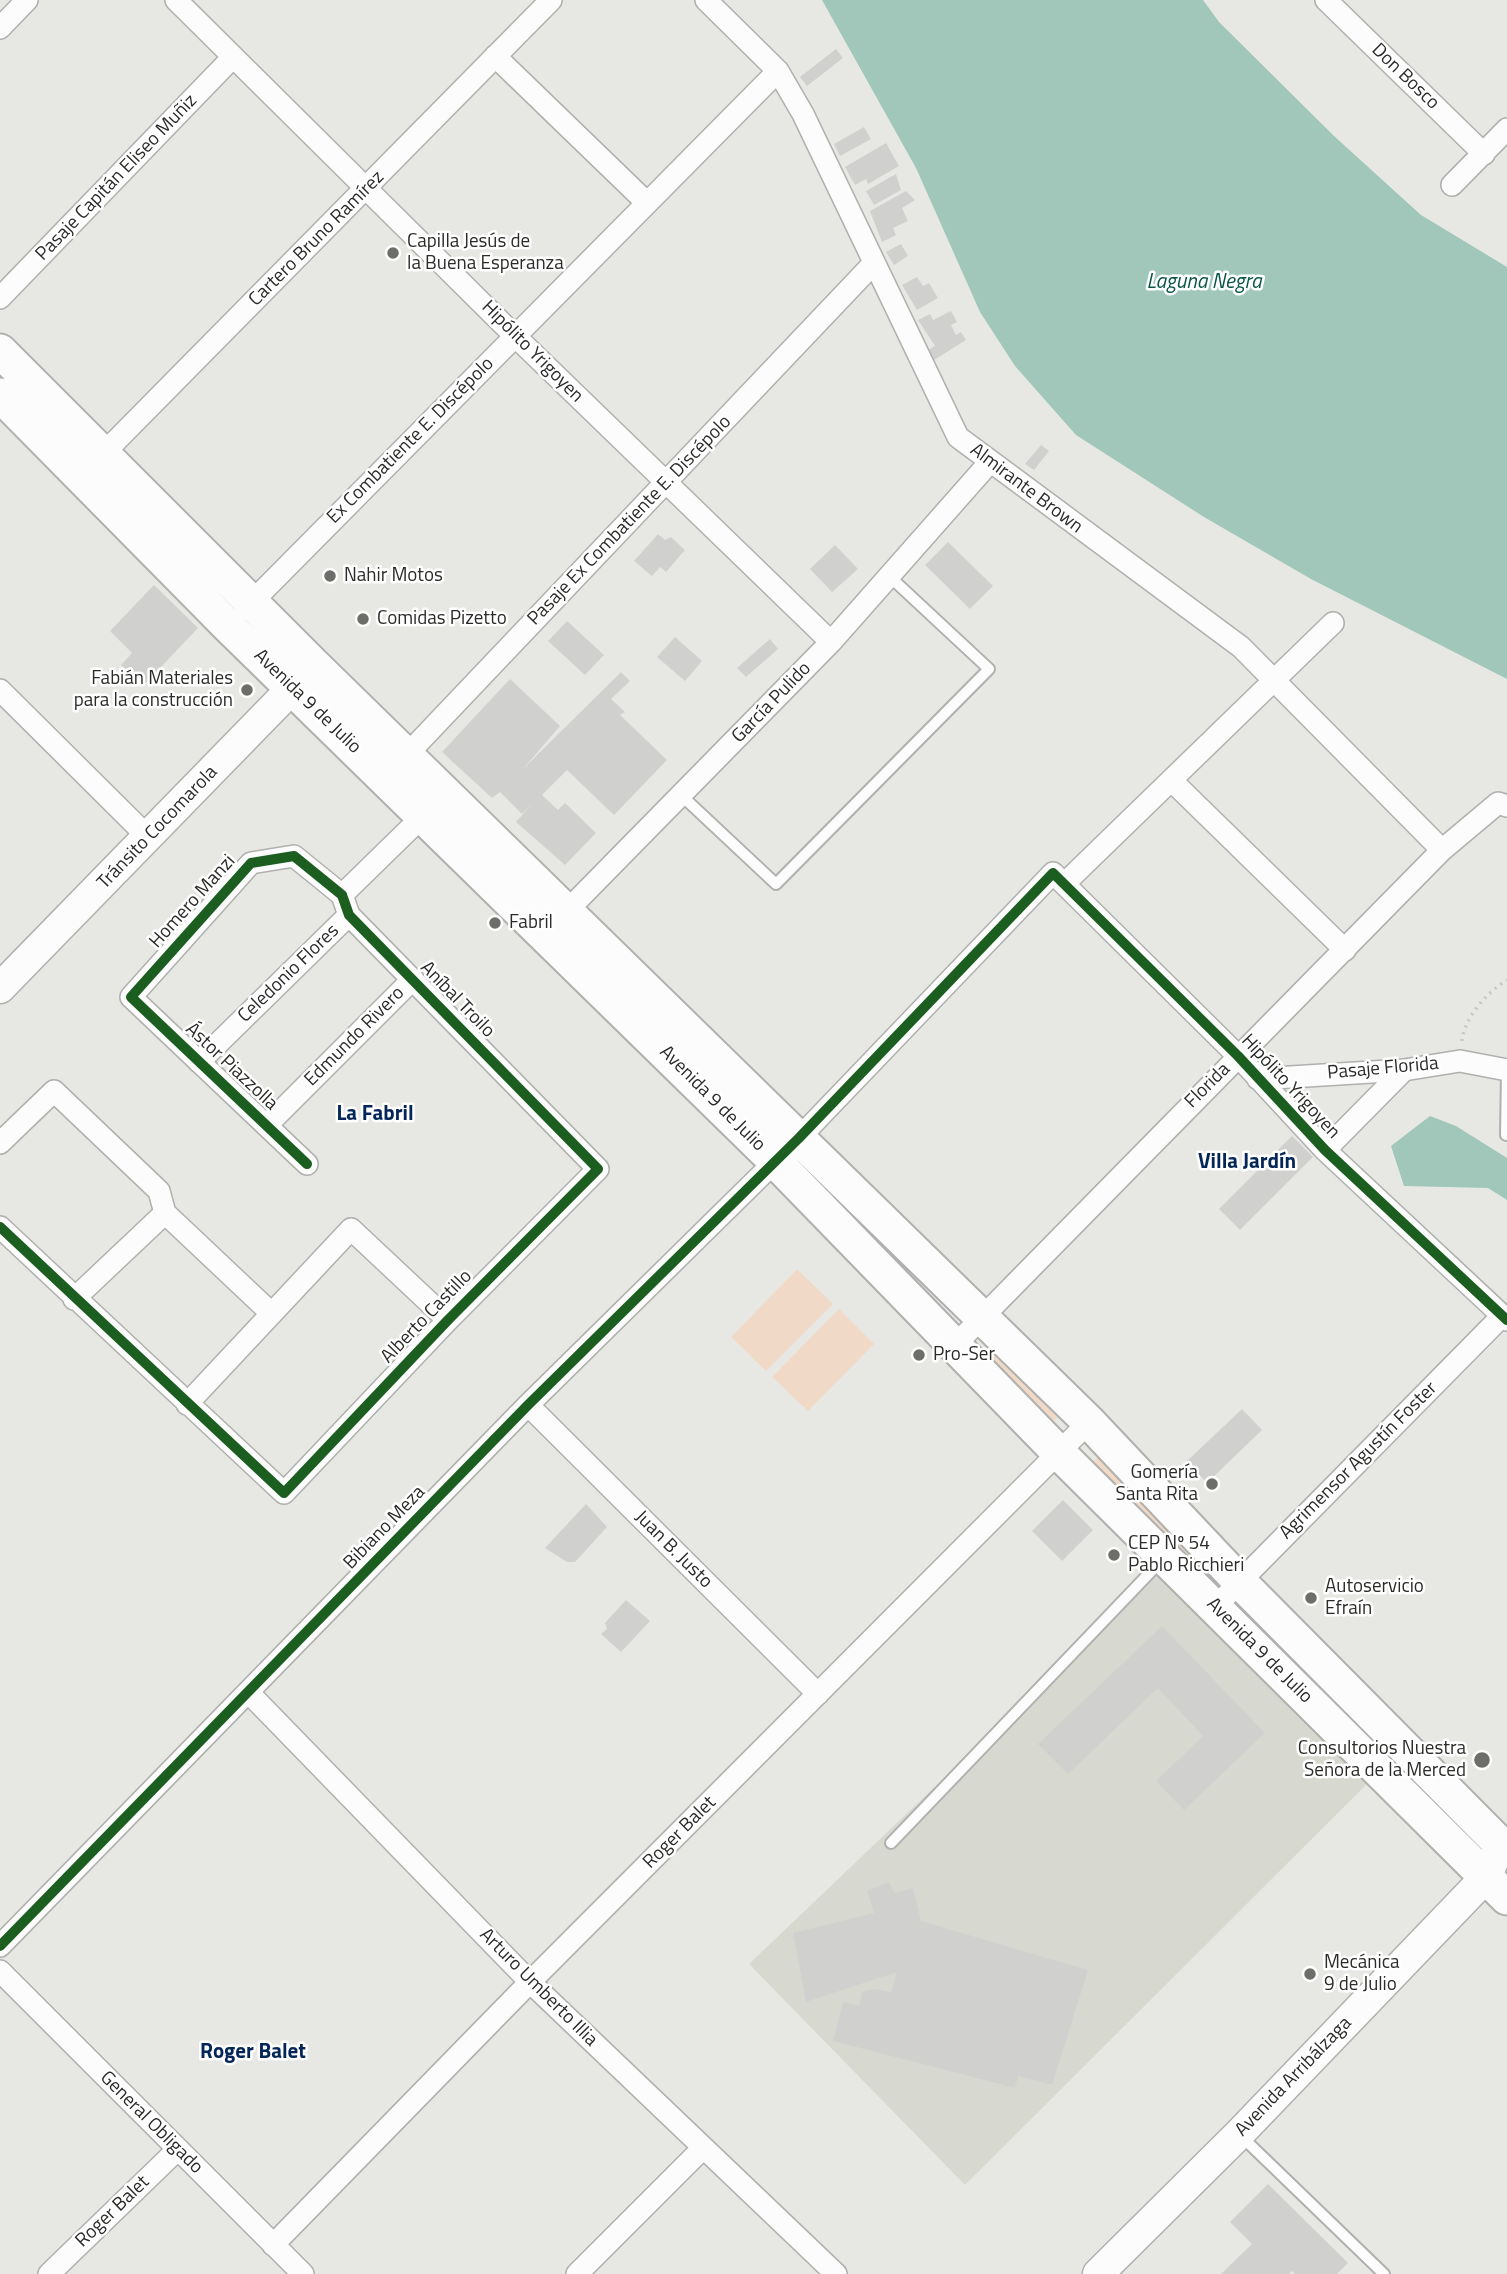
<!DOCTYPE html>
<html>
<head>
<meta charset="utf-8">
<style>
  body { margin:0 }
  canvas { display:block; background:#e7e8e4 }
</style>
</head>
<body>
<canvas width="1507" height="2274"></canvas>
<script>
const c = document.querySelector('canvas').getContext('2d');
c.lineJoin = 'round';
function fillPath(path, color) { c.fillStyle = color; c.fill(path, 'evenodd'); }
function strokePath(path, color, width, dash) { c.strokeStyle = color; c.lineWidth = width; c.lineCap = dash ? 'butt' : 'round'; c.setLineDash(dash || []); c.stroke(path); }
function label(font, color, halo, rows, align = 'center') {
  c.font = font + ' "Titillium Web",sans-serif'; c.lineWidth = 5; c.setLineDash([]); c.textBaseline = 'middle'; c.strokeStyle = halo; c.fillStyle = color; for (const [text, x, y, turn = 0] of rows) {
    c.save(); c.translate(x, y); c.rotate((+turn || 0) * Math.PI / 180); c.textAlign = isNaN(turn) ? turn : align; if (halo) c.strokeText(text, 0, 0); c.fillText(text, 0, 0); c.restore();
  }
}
const built = new Path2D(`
  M1158 1574 1367 1784 965 2185 749 1964Z`);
const green = new Path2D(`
  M797 1269 833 1304 766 1371 731 1337Z
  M839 1309 874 1344 808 1411 772 1377Z
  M992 1347 1060 1415 1050 1424 982 1356Z
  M1100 1455 1209 1562 1199 1572 1091 1464Z`);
const water = new Path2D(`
  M822 0H1203L1219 22 1334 136 1421 215 1507 267V679L1311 579 1204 517 1076 435 1015 366 980 312 916 168Z
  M1430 1116 1456 1126 1507 1158V1200L1488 1188 1404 1186 1391 1146Z`);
const building = new Path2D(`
  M836 49 843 58 807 86 800 77Z
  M864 127 871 139 840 156 834 144Z
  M886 143 899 166 868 184 866 179 855 185 845 167Z
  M896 174 901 190 874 205 866 191Z
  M906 191 915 200 902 208 908 221 893 228 896 235 882 242 870 211Z
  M901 244 908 256 894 265 886 252Z
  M917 277 923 286 929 283 938 298 917 310 902 285Z
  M951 311 957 322 951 325 956 335 961 332 966 340 934 360 928 350 935 346 918 320 930 314 933 320Z
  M1041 445 1049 451 1034 470 1025 464Z
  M658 534 665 540 671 537 685 550 666 572 660 567 652 576 634 561Z
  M948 542 993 586 970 609 925 565Z
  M835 545 858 569 832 592 810 569Z
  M154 585 198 628 143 686 121 665 132 653 110 631Z
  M567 621 604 655 585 675 548 641Z
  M675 637 702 661 685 681 657 657Z
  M770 639 778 649 746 677 737 668Z
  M621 672 630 681 611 699 625 712 620 715 667 760 614 815 567 770 542 795 558 810 565 803 596 833 565 865 516 822 532 804 522 814 500 792 492 798 442 752 510 679 560 726 523 769Z
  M1292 1136 1313 1157 1240 1230 1219 1209Z
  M1242 1409 1262 1430 1207 1483 1187 1461Z
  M1063 1500 1093 1530 1062 1561 1032 1531Z
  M586 1504 607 1527 575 1562H567L545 1548Z
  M626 1600 650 1621 621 1652 601 1634 607 1629 605 1623Z
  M1162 1626 1265 1733 1184 1810 1156 1781 1203 1736 1158 1688 1068 1774 1038 1744Z
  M889 1882 894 1893 913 1888 921 1921 1088 1970 1052 2085 1018 2076 1015 2088 833 2041 843 2002 859 2006 862 1992 874 1989 891 1992 897 1972 806 2002 793 1933 874 1913 867 1891Z
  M1268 2184 1348 2263 1337 2274H1295L1292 2271 1289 2274H1221L1252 2244 1230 2222Z`);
const path = new Path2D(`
  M1462 1041C1464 1018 1487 992 1507 980`);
const lane = new Path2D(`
  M681 795 776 884 989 669 888 575
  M1506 1135 1507 1070
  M891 1843 1161 1561
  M1240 2135 1384 2274`);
const street = new Path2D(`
  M176 0 515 336 831 642
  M706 0 778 71 803 114 958 437 1241 647 1442 850
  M1326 0 1484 154
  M0 28 27 0
  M495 56 646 202
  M1452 185 1507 129
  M0 298 233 57
  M95 462 551 0
  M245 609 778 71
  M0 690 149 838
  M399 763 874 263
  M1172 781 1345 950
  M1064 884 1333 623
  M342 895 429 810
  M558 920 831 642 989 463
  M199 1062 349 915
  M1258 1079 1404 1070 1460 1061 1507 1070
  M267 1125 413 979
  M0 1143 54 1091 159 1191 165 1213 271 1313
  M1325 1150 1404 1070
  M0 1227 284 1493 448 1320 598 1169 349 915 342 895 294 856 251 863 131 997 307 1164
  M74 1299 165 1213
  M954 1346 1442 850 1498 803 1507 806
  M187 1404 351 1229 448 1320
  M528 1405 818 1694
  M1215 1607 1502 1316
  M249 1693 530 1982 836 2274
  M0 1946 528 1405 799 1138 1053 873 1238 1056 1325 1150 1507 1320
  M0 1971 303 2274
  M273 2245 530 1982 1089 1422
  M49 2274 177 2150
  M577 2274 702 2149`);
const secondary = new Path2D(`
  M0 988 309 671
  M1098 2274 1239 2134 1486 1877 1496 1855`);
const primary = new Path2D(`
  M0 351 314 665 1089 1422 1240 1582 1507 1851
  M0 395 228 626 774 1160 1059 1453 1507 1898`);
const cycleway = new Path2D(`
  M0 1227 284 1493 448 1320 598 1169 349 915 342 895 294 856 251 863 131 997 307 1164
  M0 1946 528 1405 799 1138 1053 873 1238 1056 1325 1150 1507 1320`);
const markers = [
  [393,253,7,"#6d6d6a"],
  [330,576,7,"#6d6d6a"],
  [363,619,7,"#6d6d6a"],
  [247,690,7,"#6d6d6a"],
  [495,923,7,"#6d6d6a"],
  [919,1355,7,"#6d6d6a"],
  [1212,1484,7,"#6d6d6a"],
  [1114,1555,7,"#6d6d6a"],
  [1311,1598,7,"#6d6d6a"],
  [1482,1760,9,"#6d6d6a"],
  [1310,1974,7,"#6d6d6a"]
];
const streetNames = [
  ["Don Bosco",1405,77,44],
  ["Pasaje Capitán Eliseo Muñiz",117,178,-46],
  ["Cartero Bruno Ramírez",317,239,-45],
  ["Hipólito Yrigoyen",532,352,45],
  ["Ex Combatiente E. Discépolo",411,441,-45],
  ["Almirante Brown",1026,489,37],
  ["Pasaje Ex Combatiente E. Discépolo",630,521,-46],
  ["Avenida 9 de Julio",307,702,44],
  ["García Pulido",772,703,-46],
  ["Tránsito Cocomarola",158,828,-46],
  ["Homero Manzi",193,902,-48],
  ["Celedonio Flores",289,974,-44],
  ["Aníbal Troilo",457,1000,46],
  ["Edmundo Rivero",355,1037,-45],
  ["Ástor Piazzolla",231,1067,43],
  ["Pasaje Florida",1383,1069,-5],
  ["Florida",1208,1086,-45],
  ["Hipólito Yrigoyen",1290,1087,47],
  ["Avenida 9 de Julio",712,1099,45],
  ["Alberto Castillo",427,1317,-46],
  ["Agrimensor Agustín Foster",1359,1461,-45],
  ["Bibiano Meza",385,1528,-46],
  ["Juan B. Justo",673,1550,45],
  ["Avenida 9 de Julio",1259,1651,45],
  ["Roger Balet",680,1833,-45],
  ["Arturo Umberto Illia",538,1988,45],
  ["Avenida Arribálzaga",1294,2077,-46],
  ["General Obligado",151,2123,45],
  ["Roger Balet",113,2212,-44]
];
const poiNames = [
  ["Capilla Jesús de",407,242],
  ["la Buena Esperanza",407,264],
  ["Nahir Motos",344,576],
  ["Comidas Pizetto",377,619],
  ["Fabián Materiales",233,679,"right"],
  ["para la construcción",233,701,"right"],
  ["Fabril",509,923],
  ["Pro-Ser",933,1355],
  ["Gomería",1198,1473,"right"],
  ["Santa Rita",1198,1495,"right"],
  ["CEP Nº 54",1128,1544],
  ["Pablo Ricchieri",1128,1566],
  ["Autoservicio",1325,1587],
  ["Efraín",1325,1609],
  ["Consultorios Nuestra",1466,1749,"right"],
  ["Señora de la Merced",1466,1771,"right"],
  ["Mecánica",1324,1963],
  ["9 de Julio",1324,1985]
];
const waterNames = [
  ["Laguna Negra",1204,283]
];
const neighbourhoodNames = [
  ["La Fabril",375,1115],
  ["Villa Jardín",1247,1163],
  ["Roger Balet",253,2053]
];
fillPath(built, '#d7d9d0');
fillPath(green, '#f0dac7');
fillPath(water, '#a0c7ba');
fillPath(building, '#d0d1cf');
strokePath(lane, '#b0b0ae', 14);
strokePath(street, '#b0b0ae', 24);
strokePath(secondary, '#b0b0ae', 33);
strokePath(primary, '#b0b0ae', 37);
strokePath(path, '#c7c7c7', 3.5, [2, 5]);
strokePath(lane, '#fbfcfb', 10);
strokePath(street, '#fbfcfb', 21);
strokePath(secondary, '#fbfcfb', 30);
strokePath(primary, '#fbfcfb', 33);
strokePath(cycleway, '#1b5e20', 10);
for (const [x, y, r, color] of markers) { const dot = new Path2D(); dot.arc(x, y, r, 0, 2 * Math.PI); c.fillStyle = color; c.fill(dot); strokePath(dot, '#fff', 2.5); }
label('19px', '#2b2b29', '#fff', streetNames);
label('19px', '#2b2b29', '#fff', poiNames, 'left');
label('italic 21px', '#0a5747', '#fff', waterNames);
label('bold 21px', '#052659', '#fff', neighbourhoodNames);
</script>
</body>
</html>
